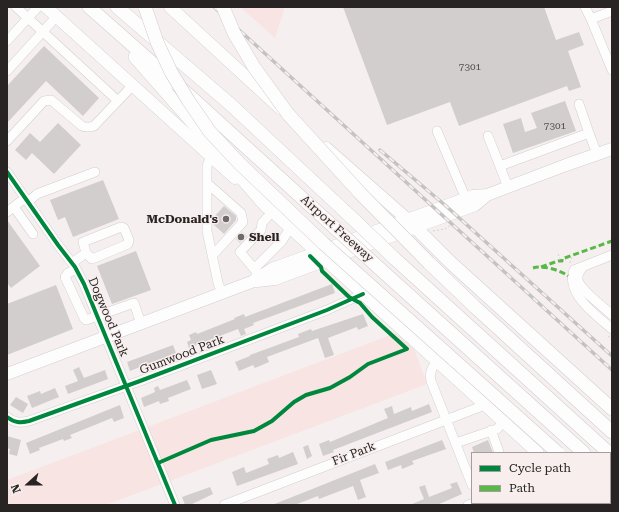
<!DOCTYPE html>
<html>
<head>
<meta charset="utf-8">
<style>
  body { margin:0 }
  #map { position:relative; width:619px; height:512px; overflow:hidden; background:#f5f0ef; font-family:"Roboto Serif",serif }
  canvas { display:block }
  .frame { position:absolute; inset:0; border:8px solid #272423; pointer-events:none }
  .legend { position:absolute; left:471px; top:452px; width:140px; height:52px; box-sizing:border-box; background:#f7eeed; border:1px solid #a49d9c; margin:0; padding:5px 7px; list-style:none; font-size:12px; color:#272423 }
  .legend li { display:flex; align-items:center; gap:8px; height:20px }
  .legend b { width:20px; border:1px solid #a49d9c }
  .north { position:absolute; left:8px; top:464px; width:40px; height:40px; -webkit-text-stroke:3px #f7eeed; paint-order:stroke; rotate:249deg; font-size:11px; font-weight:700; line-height:16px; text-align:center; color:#272423 }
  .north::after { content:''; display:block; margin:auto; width:14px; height:18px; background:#272423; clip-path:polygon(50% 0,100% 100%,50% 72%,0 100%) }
</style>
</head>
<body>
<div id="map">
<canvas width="619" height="512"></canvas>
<div class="frame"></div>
<ul class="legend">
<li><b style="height:5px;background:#00873e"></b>Cycle path</li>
<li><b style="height:5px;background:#58b947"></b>Path</li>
</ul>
<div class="north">N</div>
</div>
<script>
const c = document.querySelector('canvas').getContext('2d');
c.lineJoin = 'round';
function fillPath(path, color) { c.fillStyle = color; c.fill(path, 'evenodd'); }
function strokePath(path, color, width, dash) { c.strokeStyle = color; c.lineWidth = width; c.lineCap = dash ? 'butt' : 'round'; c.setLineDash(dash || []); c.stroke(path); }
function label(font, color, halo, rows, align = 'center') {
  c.font = font + ' "Roboto Serif",serif'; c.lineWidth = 3; c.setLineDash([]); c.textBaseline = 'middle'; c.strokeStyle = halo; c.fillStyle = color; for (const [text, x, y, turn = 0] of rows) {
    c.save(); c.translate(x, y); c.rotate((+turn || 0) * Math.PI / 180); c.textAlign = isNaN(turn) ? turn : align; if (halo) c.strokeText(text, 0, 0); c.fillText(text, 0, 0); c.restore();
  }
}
const green = new Path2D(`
  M240 7H285L275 38Z
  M396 333 414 349 427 384 106 505H7V480Z`);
const building = new Path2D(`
  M343 7H544L556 40 579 32 584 45 568 51 581 87 569 91 567 86 459 126 450 102 387 125Z
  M44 46 99 98 83 116 46 81 7 123V86Z
  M565 101 576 131 513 153 503 124 521 118 525 132 537 128 531 113Z
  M58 123 81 145 54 174 32 153 26 160 15 150 30 133 40 142Z
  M103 180 119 219 73 237 65 217 58 220 50 200Z
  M224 206 236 216V220L224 234 213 224V218Z
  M7 220 40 266 11 288 7 283Z
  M242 232 247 236 240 243 236 239Z
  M136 251 151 290 112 304 97 266Z
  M332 284 335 293 253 323 254 325 244 329 246 334 241 336 238 329 189 348 187 342 191 340 189 335 196 332 197 334 235 319 234 318 244 314 245 317Z
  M56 285 73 329 7 355V304Z
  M363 314 368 326 358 330 357 327 328 338 334 355 325 358 318 338 267 357 269 362 255 368 253 365 239 371 235 362 250 356V355L299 337 298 334 311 329 312 331Z
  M173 345 176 353 130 371 127 362Z
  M79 367 84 378 105 370 108 379 68 394 65 386 78 381 73 370Z
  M211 370 217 384 202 389 197 375Z
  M187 380 191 389 168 398 169 401 160 404 159 401 144 407 141 398 155 392 154 388 158 386 160 390Z
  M55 388 59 397 32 408 27 396 40 391 41 394Z
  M16 397 28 404 23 413 10 405Z
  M429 404 432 412 333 450 334 452 323 456 319 444 329 440 330 442 388 418 384 409 392 406 394 414 411 407 412 411Z
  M120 405 124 418 114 422 112 418 70 435 72 438 64 441 63 439 39 448 40 450 30 454 26 443Z
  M7 436 21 440 17 456 9 454 10 449 7 448Z
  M442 440 446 449 412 461 414 464 402 469 401 465 388 470 385 462Z
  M488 440 493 453H474L472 447Z
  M308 445 312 456 307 459 303 447Z
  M293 452 298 464 237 486 232 472 244 467 246 473 269 464 267 459 278 455 279 458Z
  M375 464 379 473 360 480 366 497 358 500 353 486 319 499 318 496 297 504V505H272Z
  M457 482 462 494 437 505H410L424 499 419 487 425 485 429 497 452 488 450 484Z
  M210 487 213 494 190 505H185L182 497Z`);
const path = new Path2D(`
  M433 231 445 229 451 225
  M558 254 561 261
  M570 263 572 256
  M608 336 612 339`);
const minor = new Path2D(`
  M16 7 118 101
  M585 7 591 19 612 11
  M591 19 612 70
  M7 41 38 7
  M7 71 57 16
  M437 131 466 199
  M589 133 597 154
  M488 136 508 187
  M7 141 44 101 51 100 82 126C86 128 89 127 94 126L133 85
  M211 156 207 166V231L218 283 222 293
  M500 166 589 133 579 104
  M7 172 58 245 75 267 84 284 175 505
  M207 183 241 213 243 222 212 256
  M28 202 37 194 95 172
  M14 207 33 234
  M7 212 25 198
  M612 255 574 270C565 294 597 316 612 329
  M72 263 86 253 83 242 121 227 124 228 129 240 128 244 92 259 86 253
  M582 268C579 272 577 275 578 280 580 290 604 307 612 315
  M76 269 68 273 65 277 84 318 86 320 134 303 141 324
  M254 269 282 241 290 228
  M254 281 257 272 240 252 261 230 262 223 272 212
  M437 361C432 368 429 372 431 381L472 485
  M7 417C15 423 20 423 29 421L140 381 327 310 363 294
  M491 430 499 452
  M456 443 497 429 504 421
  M224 505 485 405
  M468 505 474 503`);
const major = new Path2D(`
  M46 7 235 178
  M170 7 281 109
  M326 148 408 220
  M261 201 538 453
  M257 281 275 279 475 205 487 195
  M7 374 254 281 272 269 473 196 487 195 566 165 612 149
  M593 503 596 505`);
const highway = new Path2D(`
  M89 7 191 97 335 228
  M117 7 230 104 351 217
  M135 57 267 207
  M408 220 450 262 612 409
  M394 258 609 453
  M429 263 475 307 612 432
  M379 268 584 453
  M610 477 612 479
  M610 499 612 501`);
const rail = new Path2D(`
  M214 7 612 370
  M380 150 446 206 612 356`);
const highwayBridge = new Path2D(`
  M145 7 157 42 171 72 188 100 210 132 239 163 323 243 558 453
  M223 7 234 33 254 67 288 114 360 193 429 263
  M351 217 394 258
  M335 228 379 268`);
const quiet = new Path2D(`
  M541 267 558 261H562V259L612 241
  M533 268C543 265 560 270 568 276`);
const cycleway = new Path2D(`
  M7 172 58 245 75 267 84 284 175 505
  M7 417C15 423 20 423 29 421L140 381 327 310 363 294
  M158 463 211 440 254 431 272 421 294 402 306 395 330 388 350 377 368 364 407 349 372 317 360 303 349 297 322 271 321 267 310 256`);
const markers = [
  [226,219,4,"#6f6b6a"],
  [241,237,4,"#6f6b6a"]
];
const numberNames = [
  ["7301",470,67],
  ["7301",555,126]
];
const poiNames = [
  ["McDonald's",218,219],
  ["Shell",249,237,"left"]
];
const streetNames = [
  ["Airport Freeway",337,229,42],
  ["Dogwood Park",108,317,67],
  ["Gumwood Park",182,355,-21],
  ["Fir Park",354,454,-21]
];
fillPath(green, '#f8e4e2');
fillPath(building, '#d2cecd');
strokePath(minor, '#d2cecd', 10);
strokePath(major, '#d2cecd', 13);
strokePath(highway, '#d2cecd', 14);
strokePath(path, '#d2d1d1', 1, [2, 2]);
strokePath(minor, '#fefdfd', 9);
strokePath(major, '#fefdfd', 12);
strokePath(highway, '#fefdfd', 13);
strokePath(rail, '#c4c3c3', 3.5);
strokePath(rail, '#f7eeed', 2, [6]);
strokePath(highwayBridge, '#d2cecd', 14, []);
strokePath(highwayBridge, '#fefdfd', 13);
strokePath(quiet, '#58b947', 3, [6, 3]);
strokePath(cycleway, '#00873e', 4);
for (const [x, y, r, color] of markers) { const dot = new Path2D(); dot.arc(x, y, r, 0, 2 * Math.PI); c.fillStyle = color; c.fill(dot); strokePath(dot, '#f7eeed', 1.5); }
label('10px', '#524e4e', null, numberNames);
label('bold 12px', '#272423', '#f7eeed', poiNames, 'right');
label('12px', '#272423', '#f7eeed', streetNames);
</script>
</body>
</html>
